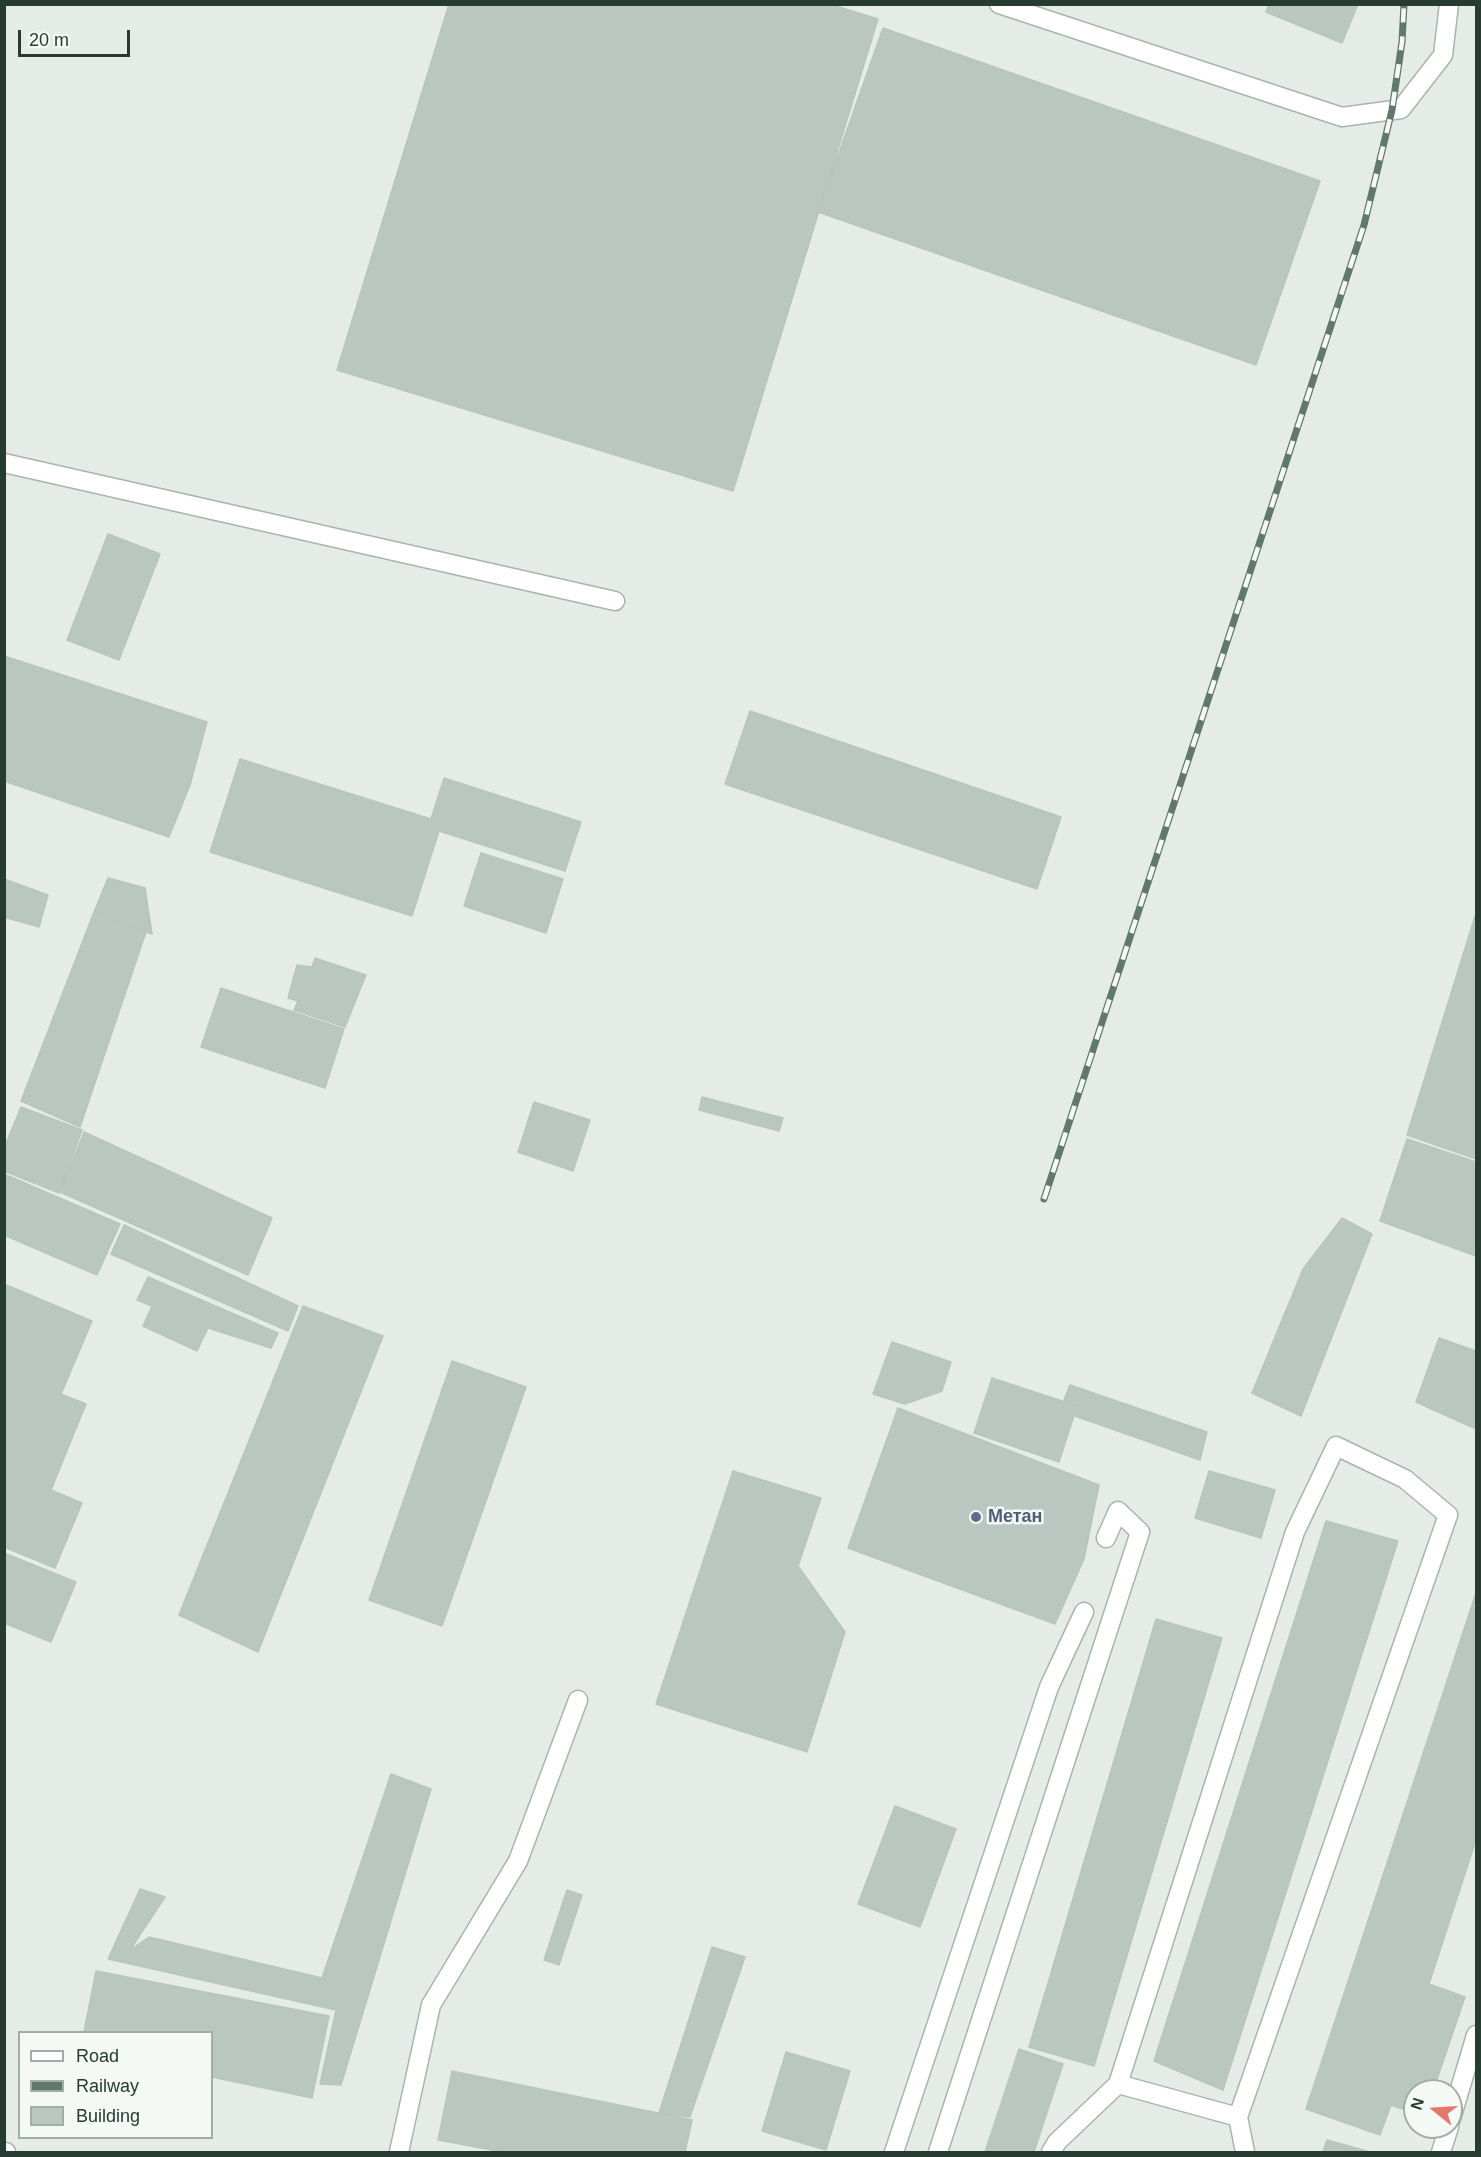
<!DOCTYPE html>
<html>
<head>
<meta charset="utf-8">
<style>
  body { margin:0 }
  #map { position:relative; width:1481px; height:2157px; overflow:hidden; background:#e5ece8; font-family:Helvetica,sans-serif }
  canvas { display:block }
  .frame { position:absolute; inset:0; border:6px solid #263c33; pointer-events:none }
  .legend { position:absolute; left:18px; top:2031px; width:195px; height:108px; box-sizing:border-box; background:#f5f9f6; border:2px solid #a2ada8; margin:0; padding:8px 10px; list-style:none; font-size:18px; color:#263c33 }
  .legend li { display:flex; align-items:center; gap:12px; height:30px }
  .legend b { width:30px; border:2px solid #a2ada8 }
  .north { position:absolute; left:1403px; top:2079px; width:60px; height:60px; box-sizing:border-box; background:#f5f9f6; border:2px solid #a2ada8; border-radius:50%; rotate:288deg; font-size:16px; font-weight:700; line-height:24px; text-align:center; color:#263c33 }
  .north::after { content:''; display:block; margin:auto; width:21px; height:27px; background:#e4776b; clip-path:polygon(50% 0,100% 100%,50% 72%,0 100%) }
  .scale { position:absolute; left:18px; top:30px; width:112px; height:27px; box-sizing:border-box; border:3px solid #263c33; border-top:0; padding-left:8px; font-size:18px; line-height:21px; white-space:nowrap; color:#263c33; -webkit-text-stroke:4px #f5f9f6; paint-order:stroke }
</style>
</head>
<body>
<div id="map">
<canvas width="1481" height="2157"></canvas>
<div class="frame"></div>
<ul class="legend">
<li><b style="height:8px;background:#fff"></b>Road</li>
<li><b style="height:8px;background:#60786e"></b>Railway</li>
<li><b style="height:16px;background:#bac7c0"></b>Building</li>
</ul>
<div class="north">N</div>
<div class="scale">20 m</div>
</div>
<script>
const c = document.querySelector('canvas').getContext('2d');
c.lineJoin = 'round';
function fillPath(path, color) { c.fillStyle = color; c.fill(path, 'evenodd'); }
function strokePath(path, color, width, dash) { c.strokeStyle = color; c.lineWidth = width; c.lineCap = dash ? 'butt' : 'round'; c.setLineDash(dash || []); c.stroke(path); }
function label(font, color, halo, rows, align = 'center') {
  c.font = font + ' Helvetica,sans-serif'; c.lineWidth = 5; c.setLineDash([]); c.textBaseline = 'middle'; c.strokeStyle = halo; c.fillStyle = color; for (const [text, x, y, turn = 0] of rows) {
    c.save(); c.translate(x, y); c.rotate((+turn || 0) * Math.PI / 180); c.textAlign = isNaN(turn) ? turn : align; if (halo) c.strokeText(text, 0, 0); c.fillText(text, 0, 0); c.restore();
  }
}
const building = new Path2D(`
  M449 4H829L878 19 733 491 337 370Z
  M1269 4H1358L1342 43 1266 12Z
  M883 28 1320 181 1256 365 818 212Z
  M108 534 160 554 119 660 67 640Z
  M4 656 207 722 190 785 169 837 4 781Z
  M750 711 1061 817 1037 889 725 784Z
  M240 759 431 819 444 778 581 822 565 871 439 831 412 916 210 852Z
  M481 853 563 879 546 933 464 906Z
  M108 878 145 888 152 934 94 912Z
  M4 879 48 895 39 927 4 917Z
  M94 912 146 932 80 1127 21 1101Z
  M1476 913V1159L1407 1135Z
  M315 958 366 975 345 1027 294 1010 298 1001 288 998 297 965 312 967Z
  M221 988 344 1029 325 1088 201 1047Z
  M702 1097 783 1118 779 1131 699 1110Z
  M534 1102 590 1120 573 1171 518 1152Z
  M21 1107 82 1130 59 1193 4 1171V1148Z
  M84 1132 272 1218 248 1275 60 1192Z
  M1407 1139 1476 1162V1256L1380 1221Z
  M4 1174 120 1224 97 1275 4 1235Z
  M1342 1218 1372 1234 1301 1416 1252 1393 1303 1269Z
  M124 1225 298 1306 288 1331 111 1254Z
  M148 1277 278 1333 271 1348 208 1328 197 1351 143 1326 152 1306 137 1300Z
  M4 1284 92 1321 61 1394 86 1404 51 1490 82 1503 55 1568 4 1547Z
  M303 1306 383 1336 258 1652 179 1615Z
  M1439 1338 1476 1351V1429L1416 1402Z
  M892 1342 951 1362 942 1391 905 1404 873 1394Z
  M452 1361 526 1387 442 1626 369 1600Z
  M992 1378 1077 1406 1059 1462 974 1433Z
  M1070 1385 1207 1432 1200 1460 1075 1416 1079 1406 1064 1400Z
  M898 1408 1099 1485 1084 1559 1055 1624 848 1548Z
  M733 1471 821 1498 798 1566 845 1632 807 1752 656 1704Z
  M1209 1471 1275 1490 1261 1538 1195 1518Z
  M1326 1521 1398 1541 1223 2090 1154 2061Z
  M4 1553 76 1582 51 1642 4 1623Z
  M1476 1593V1840L1429 1984 1465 1997 1433 2091H1415V2113L1391 2105 1380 2135 1306 2109Z
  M1156 1619 1222 1638 1094 2066 1029 2047Z
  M391 1774 431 1789 341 2085 320 2084 336 2010 108 1959 140 1889 165 1897 130 1950 149 1937 322 1978Z
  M895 1806 956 1829 920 1927 858 1904Z
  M567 1890 582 1895 559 1965 544 1960Z
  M712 1947 745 1957 690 2117 659 2113Z
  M96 1971 329 2016 312 2098 212 2077V2032H84Z
  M1019 2049 1063 2064 1034 2152H985Z
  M786 2052 850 2071 826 2150 762 2131Z
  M452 2071 692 2120 685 2152H503L438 2140Z
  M1327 2140 1370 2152H1323Z`);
const service = new Path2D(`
  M999 4 1342 117 1401 109 1443 55 1449 4
  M4 463 615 601
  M1118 2084 1238 2117
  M1451 2119 1476 2035
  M399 2152 431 2005 518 1861 578 1700
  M894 2152 1049 1687 1084 1612
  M938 2152 1140 1532 1118 1511 1106 1538
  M1051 2152 1057 2142 1118 2084 1295 1532 1336 1446 1405 1479 1448 1515 1238 2117 1245 2152
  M1441 2152 1449 2127`);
const tertiary = new Path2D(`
  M4 2152H6`);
const rail = new Path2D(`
  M1044 1199 1364 225 1392 110 1402 42 1404 4`);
const markers = [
  [976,1517,6,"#5c6f8a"]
];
const serviceNames = [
  ["Метан",988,1517]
];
fillPath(building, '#bac7c0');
strokePath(building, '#b8c5be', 1.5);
strokePath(service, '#a8b4ae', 21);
strokePath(tertiary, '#a8b4ae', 21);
strokePath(service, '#fff', 18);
strokePath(tertiary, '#fff', 18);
strokePath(rail, '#60786e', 7);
strokePath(rail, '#f5f9f6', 4.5, [14]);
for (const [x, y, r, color] of markers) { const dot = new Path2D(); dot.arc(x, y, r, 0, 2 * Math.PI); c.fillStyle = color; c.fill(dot); strokePath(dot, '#f5f9f6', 2); }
label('bold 18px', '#4e5e75', '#f5f9f6', serviceNames, 'left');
</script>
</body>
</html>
